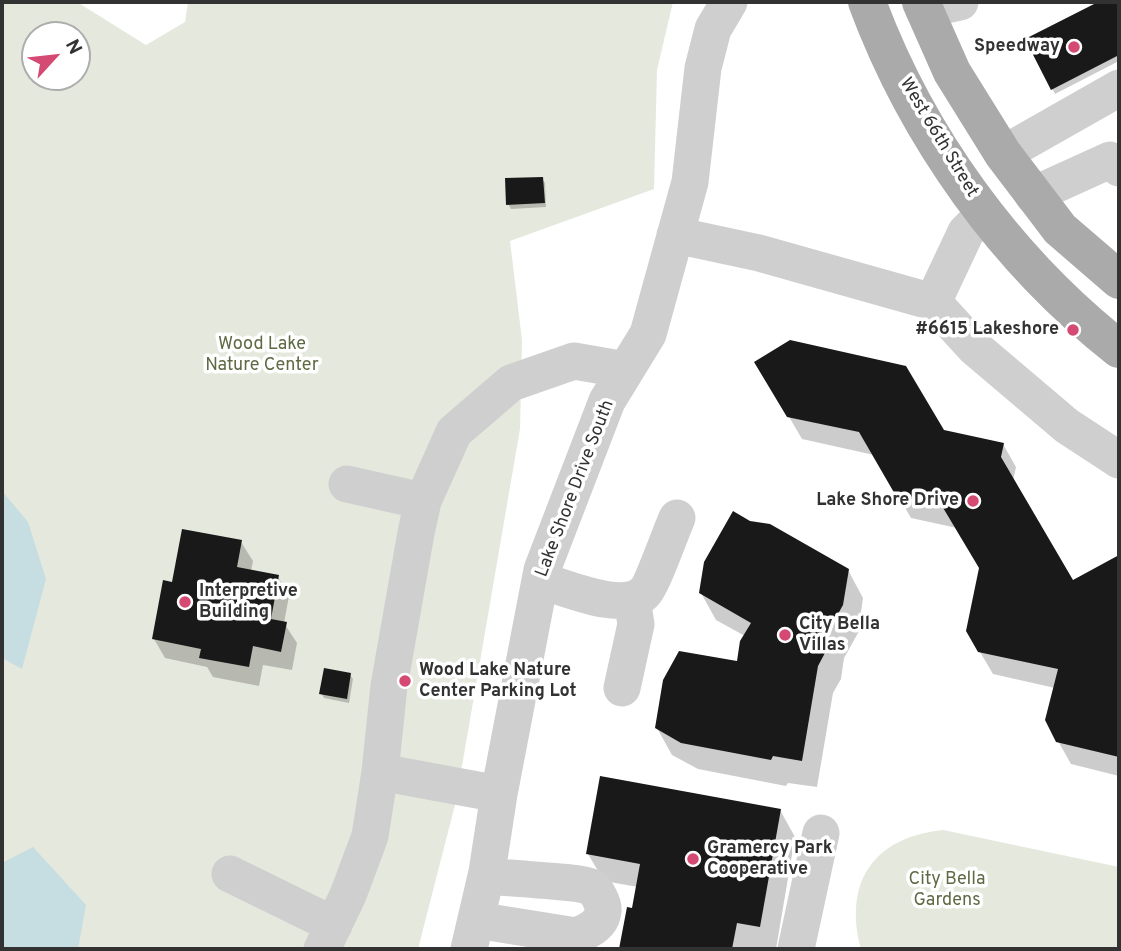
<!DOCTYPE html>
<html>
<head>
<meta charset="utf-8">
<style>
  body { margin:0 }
  #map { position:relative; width:1121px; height:951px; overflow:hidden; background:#fff; font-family:Overpass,sans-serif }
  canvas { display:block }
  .frame { position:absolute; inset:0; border:4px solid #323232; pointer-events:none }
  .north { position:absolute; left:21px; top:21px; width:70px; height:70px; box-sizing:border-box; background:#fff; border:2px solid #adadad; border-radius:50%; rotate:63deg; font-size:19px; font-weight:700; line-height:28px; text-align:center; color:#323232 }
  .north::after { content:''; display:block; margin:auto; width:24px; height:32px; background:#d44a73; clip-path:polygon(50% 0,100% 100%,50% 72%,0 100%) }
</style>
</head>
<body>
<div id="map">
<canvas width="1121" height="951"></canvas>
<div class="frame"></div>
<div class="north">N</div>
</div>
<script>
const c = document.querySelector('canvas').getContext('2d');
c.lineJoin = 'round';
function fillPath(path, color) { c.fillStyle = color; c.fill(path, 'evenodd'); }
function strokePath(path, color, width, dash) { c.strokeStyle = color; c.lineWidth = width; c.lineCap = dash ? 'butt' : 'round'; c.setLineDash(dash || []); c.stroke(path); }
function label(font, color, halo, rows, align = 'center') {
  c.font = font + ' Overpass,sans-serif'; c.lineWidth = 7; c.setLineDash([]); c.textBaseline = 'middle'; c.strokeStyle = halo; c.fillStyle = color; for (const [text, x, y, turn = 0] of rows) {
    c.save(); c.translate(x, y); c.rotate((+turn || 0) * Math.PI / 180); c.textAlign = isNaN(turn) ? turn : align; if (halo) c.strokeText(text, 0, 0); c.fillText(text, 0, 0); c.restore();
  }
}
const green = new Path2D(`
  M2 2H77L146 45 185 22 188 2H673L657 70 654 189 510 241 522 340 520 429 456 801 418 949H2ZM35 35H77V77H35Z
  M943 830 1119 867V949H861C843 882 874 837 943 830Z`);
const water = new Path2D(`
  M2 491 28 522 46 579 22 669 2 658Z
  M33 847 86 905 78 949H2V863Z`);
const shadow = new Path2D(`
  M1101 2H1119V61L1055 94 1027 40Z
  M542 179 545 183 546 207 511 209 508 204Z
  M757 362 943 431 1003 444 1016 467 1013 481 1072 582 1119 557V776L1071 764 1058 741 1055 688 993 674 967 630 981 568 957 528 911 518 874 455 802 439Z
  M241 542 253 561 251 571 278 577 289 596 284 623 297 643 292 670 263 665 259 686 213 677 207 667 165 658 154 639 174 584Z
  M848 570 863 598 858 633 844 658 841 679 833 693 817 787 788 783 786 786 698 769 672 755 657 728 739 663 745 636 716 620 701 593Z
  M350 675 353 679 349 703 324 698 321 693Z
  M780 810 795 837 776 949H621L628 909 634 910 638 887 604 881 588 854Z`);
const building = new Path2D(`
  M1098 2H1119V55L1051 90 1025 39Z
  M543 177 545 203 506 205 505 178Z
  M790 340 906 366 944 430 1004 443 1001 457 1073 580 1119 555V757L1056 742 1045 720 1058 669 978 652 966 631 979 568 942 506 896 496 859 432 787 417 754 362Z
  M733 511 750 521 770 524 849 569 843 605 829 630 826 651 818 666 802 761 773 756 771 760 681 743 655 728 663 680 679 651 737 661 740 641 751 623 699 593 704 562Z
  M182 529 242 540 237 567 279 575 271 619 287 622 281 652 253 646 249 667 199 658 201 649 152 639 163 580 172 582Z
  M324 668 351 673 347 699 319 694Z
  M600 776 781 809 760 927 737 923 732 949H619L627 907 632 908 640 864 586 854Z`);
const minor = new Path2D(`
  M924 10 960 2
  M1003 154 1119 88
  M1033 195 1110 160 1119 168
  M675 235 759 253 933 302 975 348 1067 426 1119 460
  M933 302 966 232 985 213
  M347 484 423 501
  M540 580C566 588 623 613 644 593 652 586 671 531 677 518
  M622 688 636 624 632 600
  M499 794 380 772 389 686 416 533 423 501 454 432 511 383 574 361 626 370
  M230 874 334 925
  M476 920 576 936C587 932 602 925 603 911 604 904 597 891 591 887 585 882 502 878 487 876
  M322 949 348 895 370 836 380 772
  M469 949 487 872 499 794 542 570 607 401 648 334 690 182 703 68 713 29 729 2
  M796 949 821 833`);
const major = new Path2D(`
  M867 2C917 137 1006 260 1119 349
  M921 2 952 72 1003 154 1060 229 1119 280`);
const markers = [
  [1074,47,7,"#d44a73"],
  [1073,330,7,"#d44a73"],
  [973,501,7,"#d44a73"],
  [185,602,7,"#d44a73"],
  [785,635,7,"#d44a73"],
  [405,681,7,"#d44a73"],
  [693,859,7,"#d44a73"]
];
const poiNames = [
  ["Speedway",1060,47,"right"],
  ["#6615 Lakeshore",1059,330,"right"],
  ["Lake Shore Drive",959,501,"right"],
  ["Interpretive",199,592],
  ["Building",199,613],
  ["City Bella",799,625],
  ["Villas",799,646],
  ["Wood Lake Nature",419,671],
  ["Center Parking Lot",419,692],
  ["Gramercy Park",707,849],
  ["Cooperative",707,870]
];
const streetNames = [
  ["West 66th Street",938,138,59],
  ["Lake Shore Drive South",576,489,-69]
];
const parkNames = [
  ["Wood Lake",262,345],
  ["Nature Center",262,366],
  ["City Bella",947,880],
  ["Gardens",947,901]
];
fillPath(green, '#e5e8dd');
fillPath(water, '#c6dee2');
fillPath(shadow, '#0003');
fillPath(building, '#191919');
strokePath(minor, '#cfcfcf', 37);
strokePath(major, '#aaa', 38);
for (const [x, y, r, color] of markers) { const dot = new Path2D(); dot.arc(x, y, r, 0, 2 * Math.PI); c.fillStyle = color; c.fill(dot); strokePath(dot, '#fff', 2.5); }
label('bold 18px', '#323232', '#fff', poiNames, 'left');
label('18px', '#323232', '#fff', streetNames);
label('18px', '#5e6a44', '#fff', parkNames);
</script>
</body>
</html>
